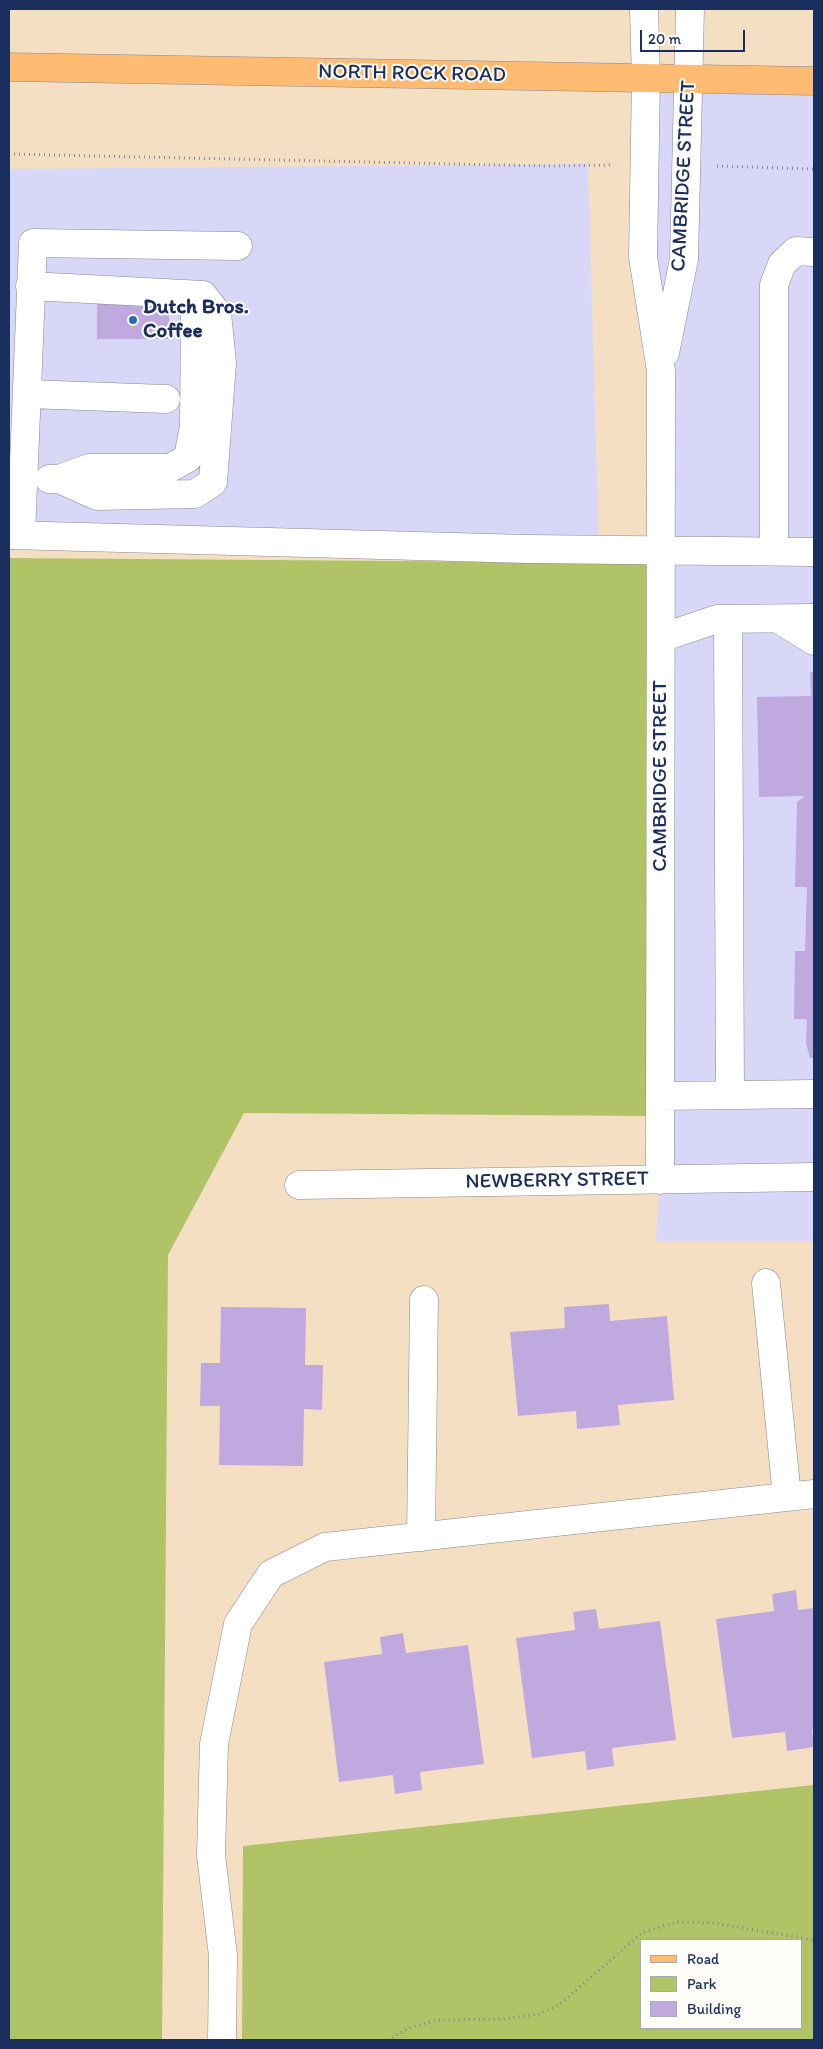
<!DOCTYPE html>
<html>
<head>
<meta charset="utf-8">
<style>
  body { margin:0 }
  #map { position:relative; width:823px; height:2049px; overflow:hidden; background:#f4dfc3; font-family:Itim,sans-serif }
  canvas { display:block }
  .frame { position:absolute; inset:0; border:10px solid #1b2f5e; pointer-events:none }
  .legend { position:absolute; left:640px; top:1939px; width:162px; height:90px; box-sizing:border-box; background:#fdfcf7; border:1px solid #a3aaba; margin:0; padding:6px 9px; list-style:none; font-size:15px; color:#1b2f5e }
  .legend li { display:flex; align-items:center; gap:10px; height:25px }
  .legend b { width:25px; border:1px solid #a3aaba }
  .scale { position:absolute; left:640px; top:30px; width:105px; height:22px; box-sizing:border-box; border:2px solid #1b2f5e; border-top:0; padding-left:6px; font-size:15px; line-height:18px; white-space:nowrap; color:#1b2f5e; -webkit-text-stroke:4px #fdfcf7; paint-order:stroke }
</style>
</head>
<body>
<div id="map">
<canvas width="823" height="2049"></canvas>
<div class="frame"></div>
<ul class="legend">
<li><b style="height:6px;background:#ffbb71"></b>Road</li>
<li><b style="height:14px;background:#b0c366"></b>Park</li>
<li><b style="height:14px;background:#bfa9df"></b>Building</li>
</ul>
<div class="scale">20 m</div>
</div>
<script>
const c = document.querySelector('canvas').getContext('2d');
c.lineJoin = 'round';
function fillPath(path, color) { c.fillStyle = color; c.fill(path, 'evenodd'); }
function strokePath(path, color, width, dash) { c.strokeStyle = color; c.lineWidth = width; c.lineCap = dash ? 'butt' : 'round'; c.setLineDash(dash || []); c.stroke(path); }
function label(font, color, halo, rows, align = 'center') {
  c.font = font + ' Itim,sans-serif'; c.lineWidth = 4; c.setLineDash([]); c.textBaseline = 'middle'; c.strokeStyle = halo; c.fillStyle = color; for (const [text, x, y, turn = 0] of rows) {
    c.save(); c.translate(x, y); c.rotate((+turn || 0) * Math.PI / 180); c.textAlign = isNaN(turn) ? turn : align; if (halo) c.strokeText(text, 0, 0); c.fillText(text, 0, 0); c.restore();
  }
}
const built = new Path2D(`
  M646 78 814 81V1241H656L660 1180Z
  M588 164 599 550H9V169Z`);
const green = new Path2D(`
  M9 558 652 563 647 1116 244 1113 168 1255 162 2040H9Z
  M814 1785V2040H242L243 1846ZM642 1940H802V2028H642Z`);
const building = new Path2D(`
  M97 289 169 301V339H97Z
  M810 672H814V1058H810L806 1043 807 1019H794L795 951H805L807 887H795L797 802 805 796 759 797 757 697 811 696Z
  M609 1304 610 1321 667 1316 674 1400 618 1405 620 1425 577 1429 576 1411 518 1416 510 1332 565 1328 564 1307Z
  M221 1307 306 1308 305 1365H323L322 1410 304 1409 303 1466 219 1465 220 1406H200L201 1363H220Z
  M796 1590 798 1610 814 1608V1729H812L814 1747 787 1751 785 1732 732 1738 716 1619 774 1611 772 1594Z
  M596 1609 599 1629 660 1621 676 1740 612 1748 614 1766 587 1770 585 1751 532 1758 516 1638 575 1630 573 1612Z
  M403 1633 406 1653 468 1645 484 1764 420 1772 422 1790 395 1794 393 1775 339 1782 324 1662 382 1654 380 1637Z`);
const path = new Path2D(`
  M9 154 546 166 614 165
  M717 166 814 169
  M388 2040 409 2028 437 2020 504 2019 539 2014 559 2005 643 1932 677 1922 714 1923 814 1940`);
const minor = new Path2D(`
  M644 9 646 78 643 257 661 371 660 1180
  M30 286 203 295 217 313 222 363 213 482 195 494 97 496 59 479
  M665 353 684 259 690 9
  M27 394 166 399
  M49 479H59L89 468H170L188 458 194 426 195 316 203 295
  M9 535 528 549 814 552
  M21 535 33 243 238 246
  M774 551V285L782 264 796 251 814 252
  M728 620 730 1095
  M780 620 814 641
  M661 638 717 619 814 618
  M660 1096 814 1094
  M299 1185 814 1177
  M766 1283 787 1497
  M421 1537 424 1300
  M222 2040 223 1956 211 1855 214 1744 238 1624 271 1574 325 1547 814 1494`);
const major = new Path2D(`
  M9 67 814 81`);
const markers = [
  [133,320,5,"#1f6fb2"]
];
const streetNames = [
  ["NORTH ROCK ROAD",412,74,1],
  ["CAMBRIDGE STREET",684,176,-87],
  ["CAMBRIDGE STREET",661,776,-90],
  ["NEWBERRY STREET",557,1181,-1]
];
const poiNames = [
  ["Dutch Bros.",143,308],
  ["Coffee",143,332]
];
fillPath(built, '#d8d7f8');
fillPath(green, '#b0c366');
fillPath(building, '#bfa9df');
strokePath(minor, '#888790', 29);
strokePath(major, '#888790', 29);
strokePath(path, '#888790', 3, [1, 4]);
strokePath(minor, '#fff', 28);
strokePath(major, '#ffbb71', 28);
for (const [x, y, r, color] of markers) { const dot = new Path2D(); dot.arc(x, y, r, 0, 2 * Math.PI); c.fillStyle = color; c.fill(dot); strokePath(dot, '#fdfcf7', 2); }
label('21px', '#1b2f5e', '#fdfcf7', streetNames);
label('bold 21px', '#1b2f5e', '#fdfcf7', poiNames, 'left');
</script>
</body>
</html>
